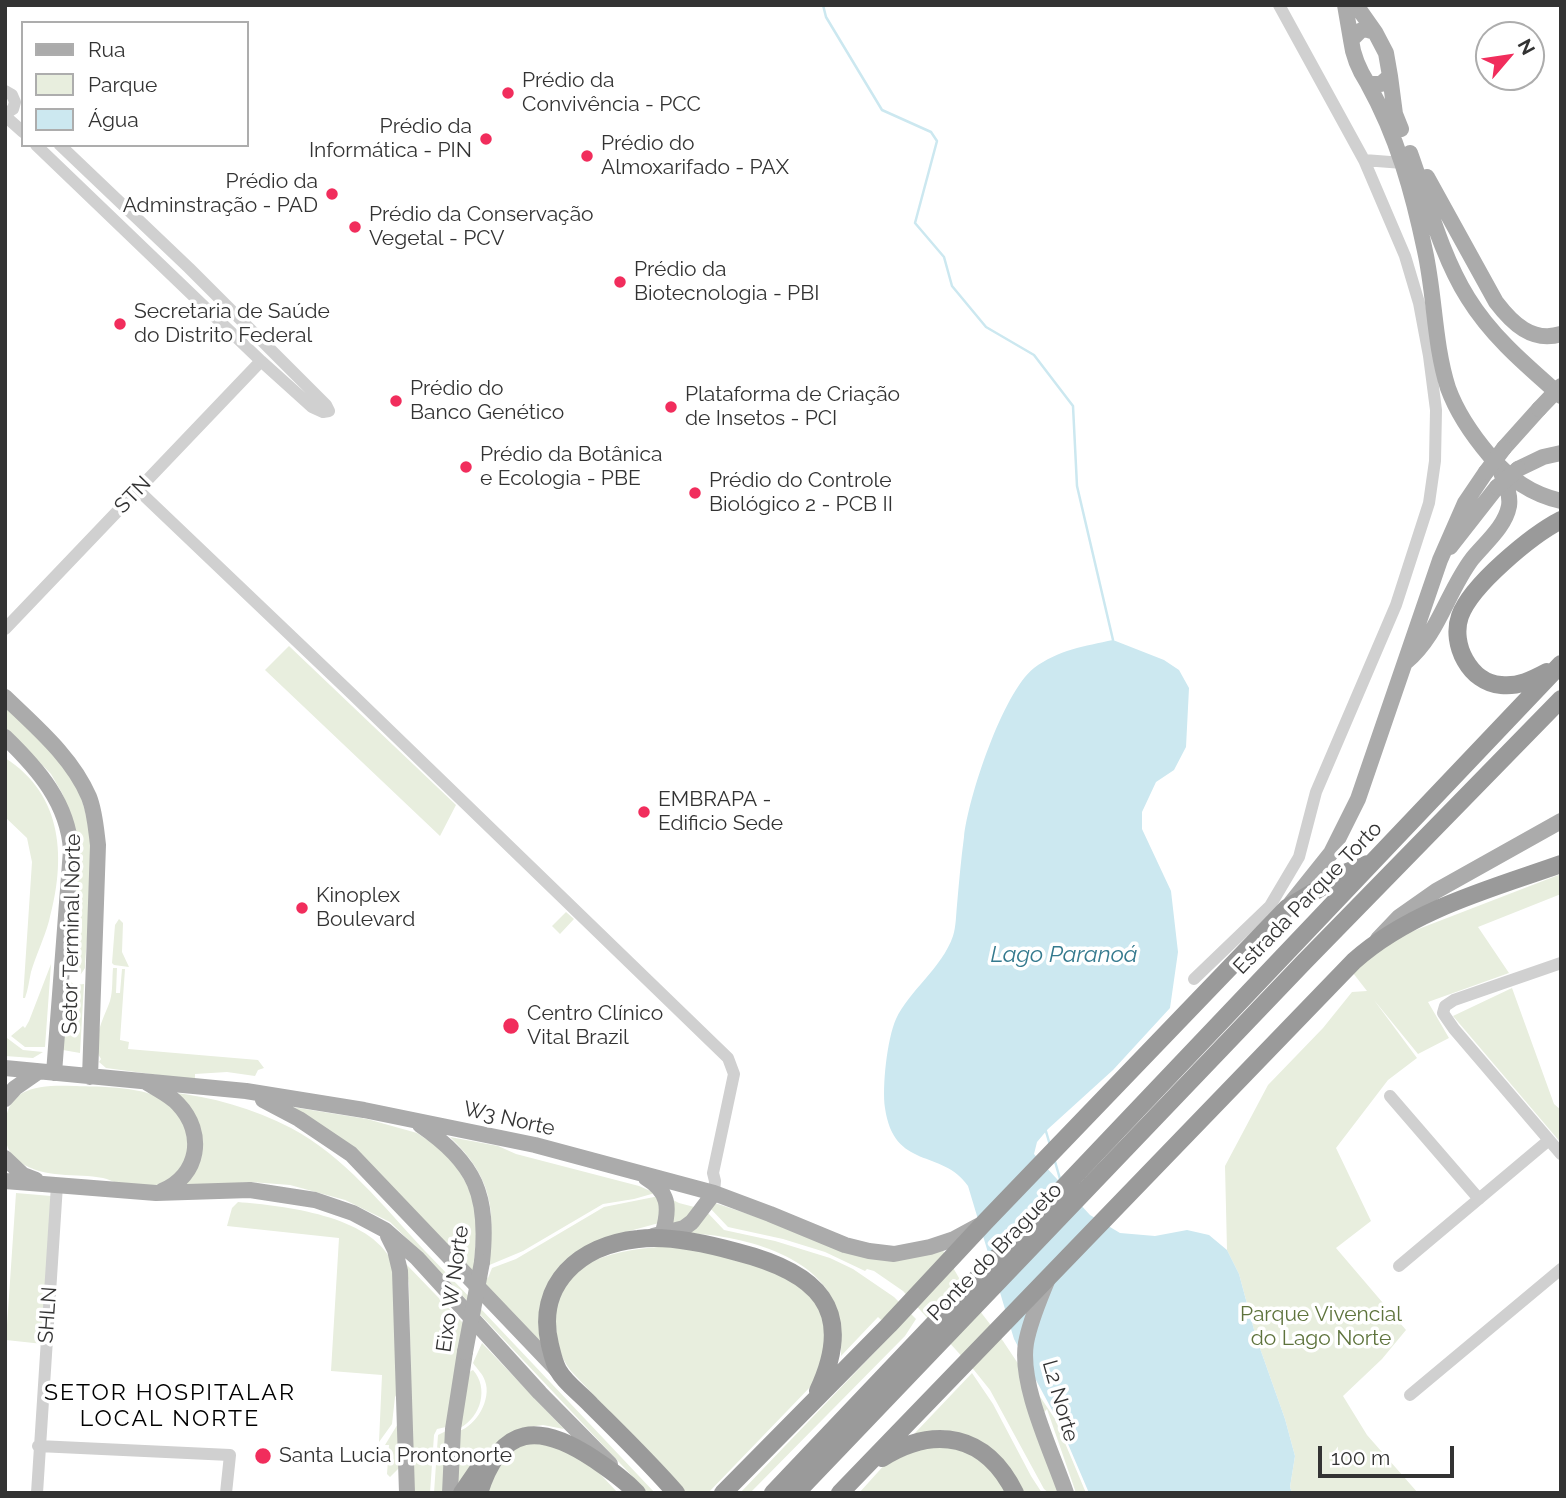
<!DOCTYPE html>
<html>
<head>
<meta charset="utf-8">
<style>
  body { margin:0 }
  #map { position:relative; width:1566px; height:1498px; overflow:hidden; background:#fff; font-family:Raleway,sans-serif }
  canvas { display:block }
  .frame { position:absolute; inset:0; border:7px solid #333; pointer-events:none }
  .legend { position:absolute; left:21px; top:21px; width:228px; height:126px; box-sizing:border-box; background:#fff; border:2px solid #adadad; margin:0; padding:9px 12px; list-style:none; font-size:21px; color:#333 }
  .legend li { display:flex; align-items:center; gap:14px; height:35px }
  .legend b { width:35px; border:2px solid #adadad }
  .north { position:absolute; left:1475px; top:21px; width:70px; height:70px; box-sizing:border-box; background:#fff; border:2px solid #adadad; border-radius:50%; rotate:61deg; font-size:19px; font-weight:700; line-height:28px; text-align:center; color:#333 }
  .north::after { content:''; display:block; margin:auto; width:24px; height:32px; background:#f12d5c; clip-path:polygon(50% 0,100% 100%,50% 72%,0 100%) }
  .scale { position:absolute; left:1318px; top:1446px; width:136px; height:32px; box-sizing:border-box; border:4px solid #333; border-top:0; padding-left:9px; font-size:21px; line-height:24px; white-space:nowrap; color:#333; -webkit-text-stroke:5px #fff; paint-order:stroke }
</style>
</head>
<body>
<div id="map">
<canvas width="1566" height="1498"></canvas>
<div class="frame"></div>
<ul class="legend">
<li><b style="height:9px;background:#ababab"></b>Rua</li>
<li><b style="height:19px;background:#e8eede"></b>Parque</li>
<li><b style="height:19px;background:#cce8f0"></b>Água</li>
</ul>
<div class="north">N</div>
<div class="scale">100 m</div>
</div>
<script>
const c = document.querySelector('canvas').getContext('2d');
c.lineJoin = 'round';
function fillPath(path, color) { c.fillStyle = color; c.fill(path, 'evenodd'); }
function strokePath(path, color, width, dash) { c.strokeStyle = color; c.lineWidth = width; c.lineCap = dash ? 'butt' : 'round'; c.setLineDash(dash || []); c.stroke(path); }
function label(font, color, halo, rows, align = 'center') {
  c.font = font + ' Raleway,sans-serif'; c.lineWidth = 7; c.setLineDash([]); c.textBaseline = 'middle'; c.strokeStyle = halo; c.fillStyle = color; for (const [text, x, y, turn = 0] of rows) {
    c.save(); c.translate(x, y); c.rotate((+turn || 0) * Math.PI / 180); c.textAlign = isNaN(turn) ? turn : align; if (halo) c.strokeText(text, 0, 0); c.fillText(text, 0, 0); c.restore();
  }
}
const green = new Path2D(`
  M289 646 456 805 440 836 265 670Z
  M5 706C25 726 50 745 66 768 105 826 89 902 85 968L81 974 76 973 73 966 75 928 71 816 62 793 51 774 5 727Z
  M5 758C64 795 66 860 49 921 44 939 36 955 31 972 29 981 28 990 25 998H23L32 862 27 838 5 817Z
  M1561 874V894L1478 927 1509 973 1428 1002 1449 1038 1418 1054 1374 1000 1417 1058 1388 1080 1336 1148 1371 1221 1336 1248 1406 1330 1382 1359 1343 1396 1367 1435 1418 1493H1292L1290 1487 1295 1456 1285 1419 1256 1337 1239 1274 1227 1250 1225 1166 1268 1085 1323 1028 1352 992 1367 991 1353 973 1390 940Z
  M566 912 574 919 560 934 552 926Z
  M119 919 123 923 122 952 129 967 114 965 112 963 115 925Z
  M51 964 45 1047H25L11 1036 23 1026 25 1028 29 1021Z
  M113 968H117L116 993H120L122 969H125L120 1040 129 1042 128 1049 258 1060 264 1068 258 1070 255 1076 227 1072 195 1074V1080L106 1068 99 1062 101 1059C90 1042 104 1018 110 1001 113 991 112 978 113 968Z
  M68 980 75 985 84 984 80 1053 63 1050Z
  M1512 988 1554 1104 1561 1110V1143L1453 1016Z
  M7 1038 23 1050 43 1052 33 1058 5 1056V1039Z
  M74 1086C102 1087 170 1085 181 1118 184 1125 189 1135 190 1143 191 1160 173 1184 156 1185 144 1186 129 1185 118 1183 113 1182 108 1179 103 1178 77 1173 43 1179 20 1162 8 1154 5 1143 5 1130 5 1086 39 1085 74 1086Z
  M170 1092C212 1097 253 1108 291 1128 344 1156 384 1207 424 1250 502 1330 578 1412 655 1493H648L429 1260 390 1222 345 1200 290 1185 251 1182 179 1188 201 1149Z
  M292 1107 367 1119 417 1133 450 1155 478 1204 474 1266 488 1278 492 1268 516 1259 604 1207 659 1196V1223L611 1236 599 1242 553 1277 552 1358Z
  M450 1137 498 1146 516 1154 639 1186 655 1193 634 1199 603 1204 523 1251 487 1266C497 1211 492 1177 450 1137Z
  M16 1193 51 1196 43 1344 6 1340Z
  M669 1198 679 1203 698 1208 685 1220 672 1225Z
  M238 1202C284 1206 370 1215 392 1262L400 1389 395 1397 392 1424 379 1442 382 1375 331 1371 339 1238 227 1226 232 1208Z
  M712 1202 769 1221 842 1250 941 1247 973 1302 1003 1341 1055 1419 1086 1493H1076L1047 1409 1034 1423 1059 1493H1049L1044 1489 990 1390 974 1370 903 1291 874 1271 867 1269 865 1271 825 1252 783 1239 728 1227 709 1207Z
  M706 1211 724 1230 775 1241 830 1258 853 1269 894 1297 916 1319 905 1336 750 1493H740L894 1332 878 1317 841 1356C841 1339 842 1323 836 1307 816 1251 731 1233 678 1233Z
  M673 1246 771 1265 817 1298 828 1341 814 1383 708 1493H686L571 1371C560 1357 557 1344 556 1326 550 1257 622 1249 673 1246Z
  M406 1264 465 1325 446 1427 437 1429 434 1435 430 1493H413L409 1285Z
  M482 1343 564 1429 543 1425 522 1428 458 1493 459 1431C476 1426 492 1399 485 1381 483 1374 477 1369 473 1363Z
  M473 1370C489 1388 481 1417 460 1428L469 1372Z
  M972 1373 993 1404 1031 1476 1042 1493H1021L957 1432 939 1430 914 1434Z
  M399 1422 400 1467 390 1477 387 1474 389 1445H385Z
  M446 1431 443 1493H434L438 1435Z
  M540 1438 588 1461 618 1493H487L505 1453Z
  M952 1444 989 1465 1006 1493H859L887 1462 902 1452Z`);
const water = new Path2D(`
  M1113 640 1164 660 1179 670 1189 688 1186 747 1174 770 1156 782 1142 812V829L1171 891 1178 952 1170 1008 1113 1070 1048 1129 1037 1142 1034 1154 1090 1215 1120 1233 1155 1236 1187 1230 1209 1235 1227 1250 1239 1274 1256 1337 1285 1419 1295 1456 1290 1487 1292 1493H1089L1059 1423 1014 1339 968 1186C942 1148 894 1171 885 1108 882 1087 887 1039 896 1019 909 991 942 968 953 936 956 927 956 915 957 905 959 882 961 859 964 837 968 798 1003 692 1034 668 1058 650 1085 646 1113 640Z`);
const stream = new Path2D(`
  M823 5 826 17 882 110 931 132 937 141 915 223 944 257 952 286 986 327 1034 355 1073 406 1077 486 1113 640
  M1045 1128 1050 1145
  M1054 1158 1060 1179`);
const minor = new Path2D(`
  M5 91 12 95 15 102 13 109 5 114
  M5 116 23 132
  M36 145 261 361 312 407 323 412 329 411
  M60 145 189 268 326 405 329 411
  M1364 160 1403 163
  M138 490 353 695 728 1058 734 1074 713 1173 715 1181 714 1193
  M5 629 261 361
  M1561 963 1454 1000 1445 1006 1443 1013 1454 1029 1561 1154
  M1194 979 1270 906 1299 857 1316 792 1396 605 1429 503 1435 461 1436 410 1429 356 1419 303 1405 256 1364 160 1279 5
  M1390 1096 1479 1199
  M1399 1266 1549 1140
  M1410 1395 1561 1269
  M38 1446 230 1455 226 1493
  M37 1493 57 1185`);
const major = new Path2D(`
  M1345 5 1351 40
  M1356 5 1375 32
  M1365 29 1375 32 1386 53 1390 76 1381 84H1368C1359 70 1353 57 1351 40L1360 31Z
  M1390 76 1395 114 1401 129
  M1368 84C1397 136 1413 193 1425 251 1435 296 1434 344 1448 388 1457 413 1473 436 1490 456 1510 479 1531 494 1561 501
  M1410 153C1427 200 1442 257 1468 298 1492 337 1527 366 1561 396
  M1427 177 1496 302C1512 323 1532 343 1561 334
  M1504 448 1539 409
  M1518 469 1543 457 1561 453
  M1450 547 1497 487
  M1406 662C1439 634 1447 592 1472 559 1485 543 1505 527 1509 506 1511 493 1504 481 1500 470
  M5 697C36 727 72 757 89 797 95 812 96 829 98 845L90 1077
  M5 737C38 769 68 803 71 850L54 1073
  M1291 903 1331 853 1358 799 1440 560 1465 503 1486 472
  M1378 939 1399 917 1436 891 1561 821
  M5 1068 246 1091 364 1110 535 1145 714 1193 770 1214 845 1245 869 1251 894 1254 930 1247 954 1239 978 1226
  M146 1082C156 1089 170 1095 178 1104 206 1133 199 1176 162 1191
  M5 1099 15 1088 38 1072
  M263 1100 299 1119 351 1154 558 1371
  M420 1125C476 1163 489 1196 482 1262
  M5 1158 23 1175 36 1180
  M646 1178C669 1192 670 1207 663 1232
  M5 1181 156 1193 250 1190 315 1200 353 1213 385 1230 417 1258 540 1393 610 1464
  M388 1236 395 1250 400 1271 407 1493
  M653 1236 684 1228 692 1222 714 1193
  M1047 1281C1039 1301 1030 1321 1026 1343 1019 1385 1052 1452 1066 1493
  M450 1493 453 1429 465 1352`);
const highway = new Path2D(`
  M1547 672C1532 680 1518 687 1501 685 1470 683 1450 644 1460 616 1471 585 1532 535 1561 520
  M882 1458C935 1425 986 1434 1015 1493
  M462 1493 486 1458
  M479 1493C501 1423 540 1423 594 1459 610 1470 624 1479 637 1493
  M676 1493C649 1462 620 1434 591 1405 581 1394 565 1383 558 1370 554 1363 552 1353 550 1345 535 1284 580 1245 638 1239 668 1235 708 1244 737 1252 816 1272 857 1308 818 1391
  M723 1493 889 1325 985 1222 1287 908 1345 873 1368 864
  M773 1493 1561 664
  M796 1493 1304 962 1561 699
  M840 1493 1354 961C1411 910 1490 889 1561 864`);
const majorBridge = new Path2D(`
  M1539 409 1561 386
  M1486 472 1504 448
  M1497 487 1518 469
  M465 1352 482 1262`);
const markers = [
  [508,93,7,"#f12d5c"],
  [486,139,7,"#f12d5c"],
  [587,156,7,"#f12d5c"],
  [332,194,7,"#f12d5c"],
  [355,227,7,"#f12d5c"],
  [620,282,7,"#f12d5c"],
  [120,324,7,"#f12d5c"],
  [396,401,7,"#f12d5c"],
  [671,407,7,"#f12d5c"],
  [466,467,7,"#f12d5c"],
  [695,493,7,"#f12d5c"],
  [644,812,7,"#f12d5c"],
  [302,908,7,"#f12d5c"],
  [511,1026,9,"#f12d5c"],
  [263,1456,9,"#f12d5c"]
];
const poiNames = [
  ["Prédio da",522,81],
  ["Convivência - PCC",522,105],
  ["Prédio da",472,127,"right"],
  ["Informática - PIN",472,151,"right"],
  ["Prédio do",601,144],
  ["Almoxarifado - PAX",601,168],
  ["Prédio da",318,182,"right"],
  ["Adminstração - PAD",318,206,"right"],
  ["Prédio da Conservação",369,215],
  ["Vegetal - PCV",369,239],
  ["Prédio da",634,270],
  ["Biotecnologia - PBI",634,294],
  ["Secretaria de Saúde",134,312],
  ["do Distrito Federal",134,336],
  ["Prédio do",410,389],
  ["Banco Genético",410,413],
  ["Plataforma de Criação",685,395],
  ["de Insetos - PCI",685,419],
  ["Prédio da Botânica",480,455],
  ["e Ecologia - PBE",480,479],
  ["Prédio do Controle",709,481],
  ["Biológico 2 - PCB II",709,505],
  ["EMBRAPA -",658,800],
  ["Edificio Sede",658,824],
  ["Kinoplex",316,896],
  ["Boulevard",316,920],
  ["Centro Clínico",527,1014],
  ["Vital Brazil",527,1038],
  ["Santa Lucia Prontonorte",279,1456]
];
const streetNames = [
  ["STN",133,495,-46],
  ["Estrada Parque Torto",1308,898,-46],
  ["Setor Terminal Norte",72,934,-89],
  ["W3 Norte",509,1119,13],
  ["Ponte do Bragueto",995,1252,-46],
  ["Eixo W Norte",453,1289,-82],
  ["SHLN",48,1315,-86],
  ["L2 Norte",1060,1401,74]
];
const parkNames = [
  ["Parque Vivencial",1321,1315],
  ["do Lago Norte",1321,1339]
];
const waterNames = [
  ["Lago Paranoá",1064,955]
];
const neighbourhoodNames = [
  ["SETOR HOSPITALAR",170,1393],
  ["LOCAL NORTE",170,1419]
];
fillPath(green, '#e8eede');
fillPath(water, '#cce8f0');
strokePath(stream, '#cce8f0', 2.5);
strokePath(minor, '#d0d0d0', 12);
strokePath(major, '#ababab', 16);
strokePath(highway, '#9a9a9a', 18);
strokePath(majorBridge, '#ababab', 16);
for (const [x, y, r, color] of markers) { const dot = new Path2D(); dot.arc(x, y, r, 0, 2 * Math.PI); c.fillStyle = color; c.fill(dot); strokePath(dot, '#fff', 2.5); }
label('21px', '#333', '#fff', poiNames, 'left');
label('21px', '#333', '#fff', streetNames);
label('21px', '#5e733c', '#fff', parkNames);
label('italic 23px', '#357a8e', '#fff', waterNames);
c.letterSpacing = '2px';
label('23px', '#000', '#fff', neighbourhoodNames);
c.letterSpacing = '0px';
</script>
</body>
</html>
